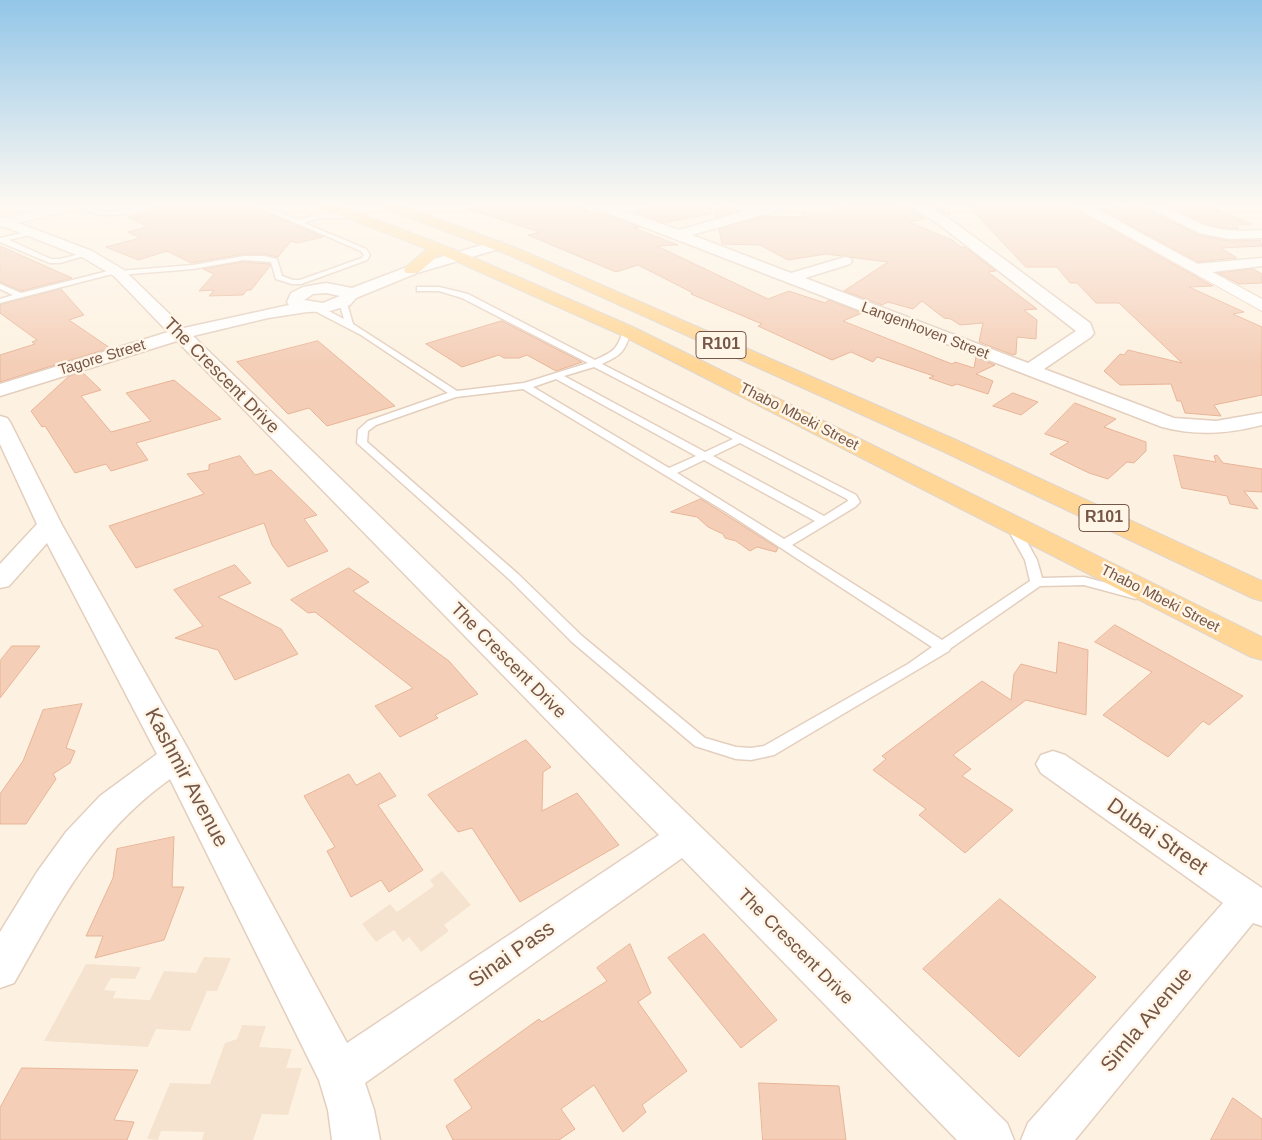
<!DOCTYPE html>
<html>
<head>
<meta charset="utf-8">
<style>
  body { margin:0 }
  canvas { display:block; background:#fdf2e1 }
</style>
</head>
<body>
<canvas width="1262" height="1140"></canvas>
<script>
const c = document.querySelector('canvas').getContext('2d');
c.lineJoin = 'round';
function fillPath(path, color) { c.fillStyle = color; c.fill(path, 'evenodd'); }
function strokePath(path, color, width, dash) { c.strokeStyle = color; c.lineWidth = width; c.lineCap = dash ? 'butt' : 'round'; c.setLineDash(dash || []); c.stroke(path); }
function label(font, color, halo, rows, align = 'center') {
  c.font = font + ' Arial,sans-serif'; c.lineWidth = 5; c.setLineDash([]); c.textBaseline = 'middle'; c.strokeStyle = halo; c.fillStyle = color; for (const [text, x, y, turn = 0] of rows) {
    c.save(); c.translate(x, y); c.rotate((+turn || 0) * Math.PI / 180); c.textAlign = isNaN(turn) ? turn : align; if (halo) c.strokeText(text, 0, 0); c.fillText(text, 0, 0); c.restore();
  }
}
const residential = new Path2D(`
  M442 871 471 905 444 925 449 931 421 952 409 937 403 942 394 930 376 942 362 924 390 904 397 912 434 886 430 880Z
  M204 957 231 958 217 991H207L190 1031 156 1029 148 1047 44 1041 86 964 141 967 135 979 111 978 104 990 116 991 113 998 150 1000 164 971 196 973Z
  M242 1025 266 1026 259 1047 292 1049 286 1068H302L288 1115 262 1114 253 1140H202L204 1132 161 1131 158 1140 147 1139 170 1083 210 1084 225 1043 237 1039Z`);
const building = new Path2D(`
  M159 205H249L323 237 297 243 291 241 278 257 264 254H244L191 263 167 251 138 260 106 247 140 238 128 232 148 227 128 217 152 212 149 210Z
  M468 205H585L586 210 613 217 640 227 634 228 678 245 657 246 768 299 789 291 825 303 829 300 862 313 843 321 952 364 955 362 974 368 976 357 995 365 976 374 993 381 988 394 957 384 952 386 929 378 934 376 877 357 873 362 851 352 832 360 758 326 762 324 691 294 693 293 638 265 616 272 528 235 540 232 467 209Z
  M652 205H711L712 214 664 223 634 212Z
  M714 205H726L739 211 716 217Z
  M907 205 926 219 909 222 952 240 961 247H965L996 271 988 272 1037 309 1024 310 1037 320 1036 339 1017 337 1016 354 1013 355 979 342 983 323 960 325 951 319 944 318 922 301 913 309 888 302 882 305 844 291 888 262 826 254 788 260 760 245 722 244 719 229 763 216 803 217 801 212H834L830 206Z
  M929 205H949L950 214 946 215Z
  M968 205H1068L1213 286 1189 287 1244 312 1233 314 1262 327V395L1214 405 1221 416 1185 413 1181 401H1177L1171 384 1120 385 1104 371 1120 354 1124 355 1128 350 1182 363 1119 303H1096L1077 283H1070L1057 267H1026Z
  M1161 205H1208L1252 224 1232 225 1239 228 1235 229 1214 226Z
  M1142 206 1198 235 1229 241 1260 240 1262 246 1221 248 1237 258 1198 262 1100 209Z
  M0 246 72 278 21 291 0 282Z
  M244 262 270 264V266L251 290H247L243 295 209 296 214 290 199 291 214 274 203 269Z
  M1253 269 1262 274V283L1239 284 1218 273Z
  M61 289 84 315 69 320 110 348 0 382V355L35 344 32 342 37 340 0 313V305Z
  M502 321 582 362 556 371 527 355 519 358H504L499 355 462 367 426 344Z
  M318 341 395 406 327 426 309 408 288 414 237 362Z
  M82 372 101 390 81 396 111 432 151 421 126 393 174 380 221 419 136 443 148 460 111 471 106 464 75 473 45 426 42 427 31 411 68 377Z
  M1013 393 1038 402 1021 415 993 406Z
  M1075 403 1116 419 1104 427 1146 442V451L1134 463 1127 462 1108 479 1089 473 1050 454 1069 442 1045 434Z
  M1174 455 1216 462 1214 456 1217 455 1223 463 1262 469V492L1244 491 1258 509 1230 504 1227 496 1182 488Z
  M240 456 255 475 271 470 317 515 304 519 328 551 288 567 272 545 264 523 136 568 109 526 204 494 187 474 209 470V465Z
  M701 499 778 548 776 552 757 547 750 551 736 541 725 538 723 534 708 527 697 517 671 512Z
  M235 565 251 583 218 597 281 629 298 654 235 680 218 650 175 638 203 626 174 590Z
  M349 568 369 582 353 591 449 661 478 694 435 715 438 718 400 737 375 706 413 688 315 612 308 613 291 600Z
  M1115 625 1171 656 1243 696 1209 725 1203 721 1168 757 1103 715 1152 672 1095 642Z
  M1059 642 1088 650 1086 715 1026 700 953 755 971 769 962 776 1013 810 965 853 919 815 926 809 873 770 886 759 882 756 982 681 1011 700 1014 674 1021 664 1056 673Z
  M12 646H40L0 698V661Z
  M82 704 66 748 75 751 70 763 53 774 56 779 26 824H0V794L23 761 43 710Z
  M526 740 551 767 543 772 542 811 577 793 619 845 520 902 472 828 458 832 428 795Z
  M380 773 396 796 378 805 423 870 389 892 381 880 351 897 327 851 335 847 304 796 349 774 356 785Z
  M174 837 172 887H184L164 940 95 958 103 936H86L113 878 117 849Z
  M1000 899 1096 977 1019 1057 923 969Z
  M704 934 777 1020 741 1048 668 958Z
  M630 944 651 993 638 1002 687 1071 642 1105 646 1112 623 1132 594 1085 561 1109 575 1129 559 1140H453L446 1126 472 1108 454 1080 539 1019 542 1022 607 981 597 968Z
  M22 1068 138 1070 114 1120 134 1122 127 1140H0V1108Z
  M759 1083 839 1086 846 1140H763Z
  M1233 1098 1262 1119V1140H1211Z`);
const lane = new Path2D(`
  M85 205H91L95 210 109 212 157 205C141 213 101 221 86 209Z
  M254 205H263L298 220 320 214 355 215 353 218H320L304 223 366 249 370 255 367 260 301 284H292L276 279 271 262 244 260 193 269 119 275 116 273 0 303V299L13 295 0 289V284L21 293 116 269 119 271 193 265 244 256H264L277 259 282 276 293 280H300L362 258 364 255 361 251Z
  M35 230 37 231V233L9 240 51 259H60L87 252 90 254 60 263H50L0 242V238Z
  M417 287H439L468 294 595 360C613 352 617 350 623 331L630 329 631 331C625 351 622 355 602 364L856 495 860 502 855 507 792 545 942 640 1030 581 1025 560 1005 524 1011 520 1017 524 1037 560 1042 578 1084 577 1141 592 1142 595 1136 599 1084 585 1040 586 951 648 949 651 774 755 751 760 736 759 695 746 572 642 510 580 357 443 358 430 368 421 448 393 361 335 311 309V305H317L344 319 339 302 346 300 353 324 457 391 524 383 588 363 462 298 439 291H417ZM594 367 733 439 705 452 564 376ZM556 379 696 456 669 468 533 387ZM523 389 726 512 932 647 908 664 764 746 751 748 736 747 705 738 582 636 518 574 367 442 368 431 376 425 456 397ZM740 443 847 499 848 501 824 516 713 456ZM704 460 815 521 784 539 677 473Z`);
const street = new Path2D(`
  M587 205H607L679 230 766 205H787L786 208 692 235 791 273 845 257 850 258 852 261 850 264 805 278 1028 363 1076 331 940 225 909 205H925L950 219 1090 323 1094 333 1091 337 1044 369 1174 418 1216 421 1262 413V425C1228 434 1196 436 1162 427Z
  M1144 205C1170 205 1183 218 1207 226 1225 232 1244 231 1262 230V238L1229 239 1199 233Z
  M0 216 92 251 124 270 184 328 289 305 287 302 291 293 303 287 326 283 352 288 407 267 492 242H502L504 245 502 248 417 273 356 298 350 305 330 311 307 312 268 318 193 336 1007 1123 1014 1140H957L682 858 365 1083 374 1110 380 1140H332L328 1110 319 1080 170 779C93 834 60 903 14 983L0 988V932L37 872 66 832 100 796 157 754 47 543 9 586 0 588V564L37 524 0 444V416L7 418 10 422 62 525 188 749 347 1043 659 835 177 341 0 396V384L168 332 114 276 82 257 0 225ZM326 293 340 296 323 303 304 300 313 294Z
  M1262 258V266L1196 274 1188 269 1196 264Z
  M1053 751 1065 755 1262 888V926L1253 923 1075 1140H1021L1028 1123 1223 903 1041 773 1036 764 1041 755Z`);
const secondary = new Path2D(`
  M59 205H84L82 208 0 227V219Z
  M1072 205H1089L1262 299V311Z`);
const primary = new Path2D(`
  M319 205H339L463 253 633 327 1262 637V660L1251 657 621 335 440 254 418 273H406L404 270 406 267 427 249 321 208Z
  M381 205H401L519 249 954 439 1262 581V601L1252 598 938 449 509 255 383 208Z`);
const farStreetnames = [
  ["Langenhoven Street",925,331,21],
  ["Tagore Street",102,358,-17],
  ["Thabo Mbeki Street",799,417,27],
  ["Thabo Mbeki Street",1160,599,27]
];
const shields = [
  [721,345,50],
  [1104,518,50]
];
const shieldNames = [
  ["R101",721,345],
  ["R101",1104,518]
];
const streetNames = [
  ["The Crescent Drive",221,376,45],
  ["The Crescent Drive",508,661,45],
  ["The Crescent Drive",795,947,45]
];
const nearStreetnames = [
  ["Kashmir Avenue",186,778,62],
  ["Dubai Street",1157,837,35],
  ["Sinai Pass",512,955,-35],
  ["Simla Avenue",1147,1020,-50]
];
fillPath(residential, '#f5e3cf');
fillPath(building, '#f4ceb7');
strokePath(building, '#e8b497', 1);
strokePath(lane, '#e4cfbf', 3);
strokePath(street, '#e4cfbf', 3);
strokePath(secondary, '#e9d0bc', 2);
strokePath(primary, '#ded6d3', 2);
fillPath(lane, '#fff');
fillPath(street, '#fff');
fillPath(secondary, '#fff');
fillPath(primary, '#ffd696');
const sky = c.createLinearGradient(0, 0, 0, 365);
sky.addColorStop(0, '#93c6e8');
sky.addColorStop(0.56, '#fef9f2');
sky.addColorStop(1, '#fef9f200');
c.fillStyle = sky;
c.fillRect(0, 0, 1262, 365);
label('15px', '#765647', '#fff6e8', farStreetnames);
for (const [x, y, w] of shields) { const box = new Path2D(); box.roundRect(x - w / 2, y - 13.5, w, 27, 4); c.fillStyle = '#fff6e8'; c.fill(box); strokePath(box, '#765647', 1); }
label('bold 16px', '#765647', null, shieldNames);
label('18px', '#765647', '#fff6e8', streetNames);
label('21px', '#765647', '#fff6e8', nearStreetnames);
</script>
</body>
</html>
